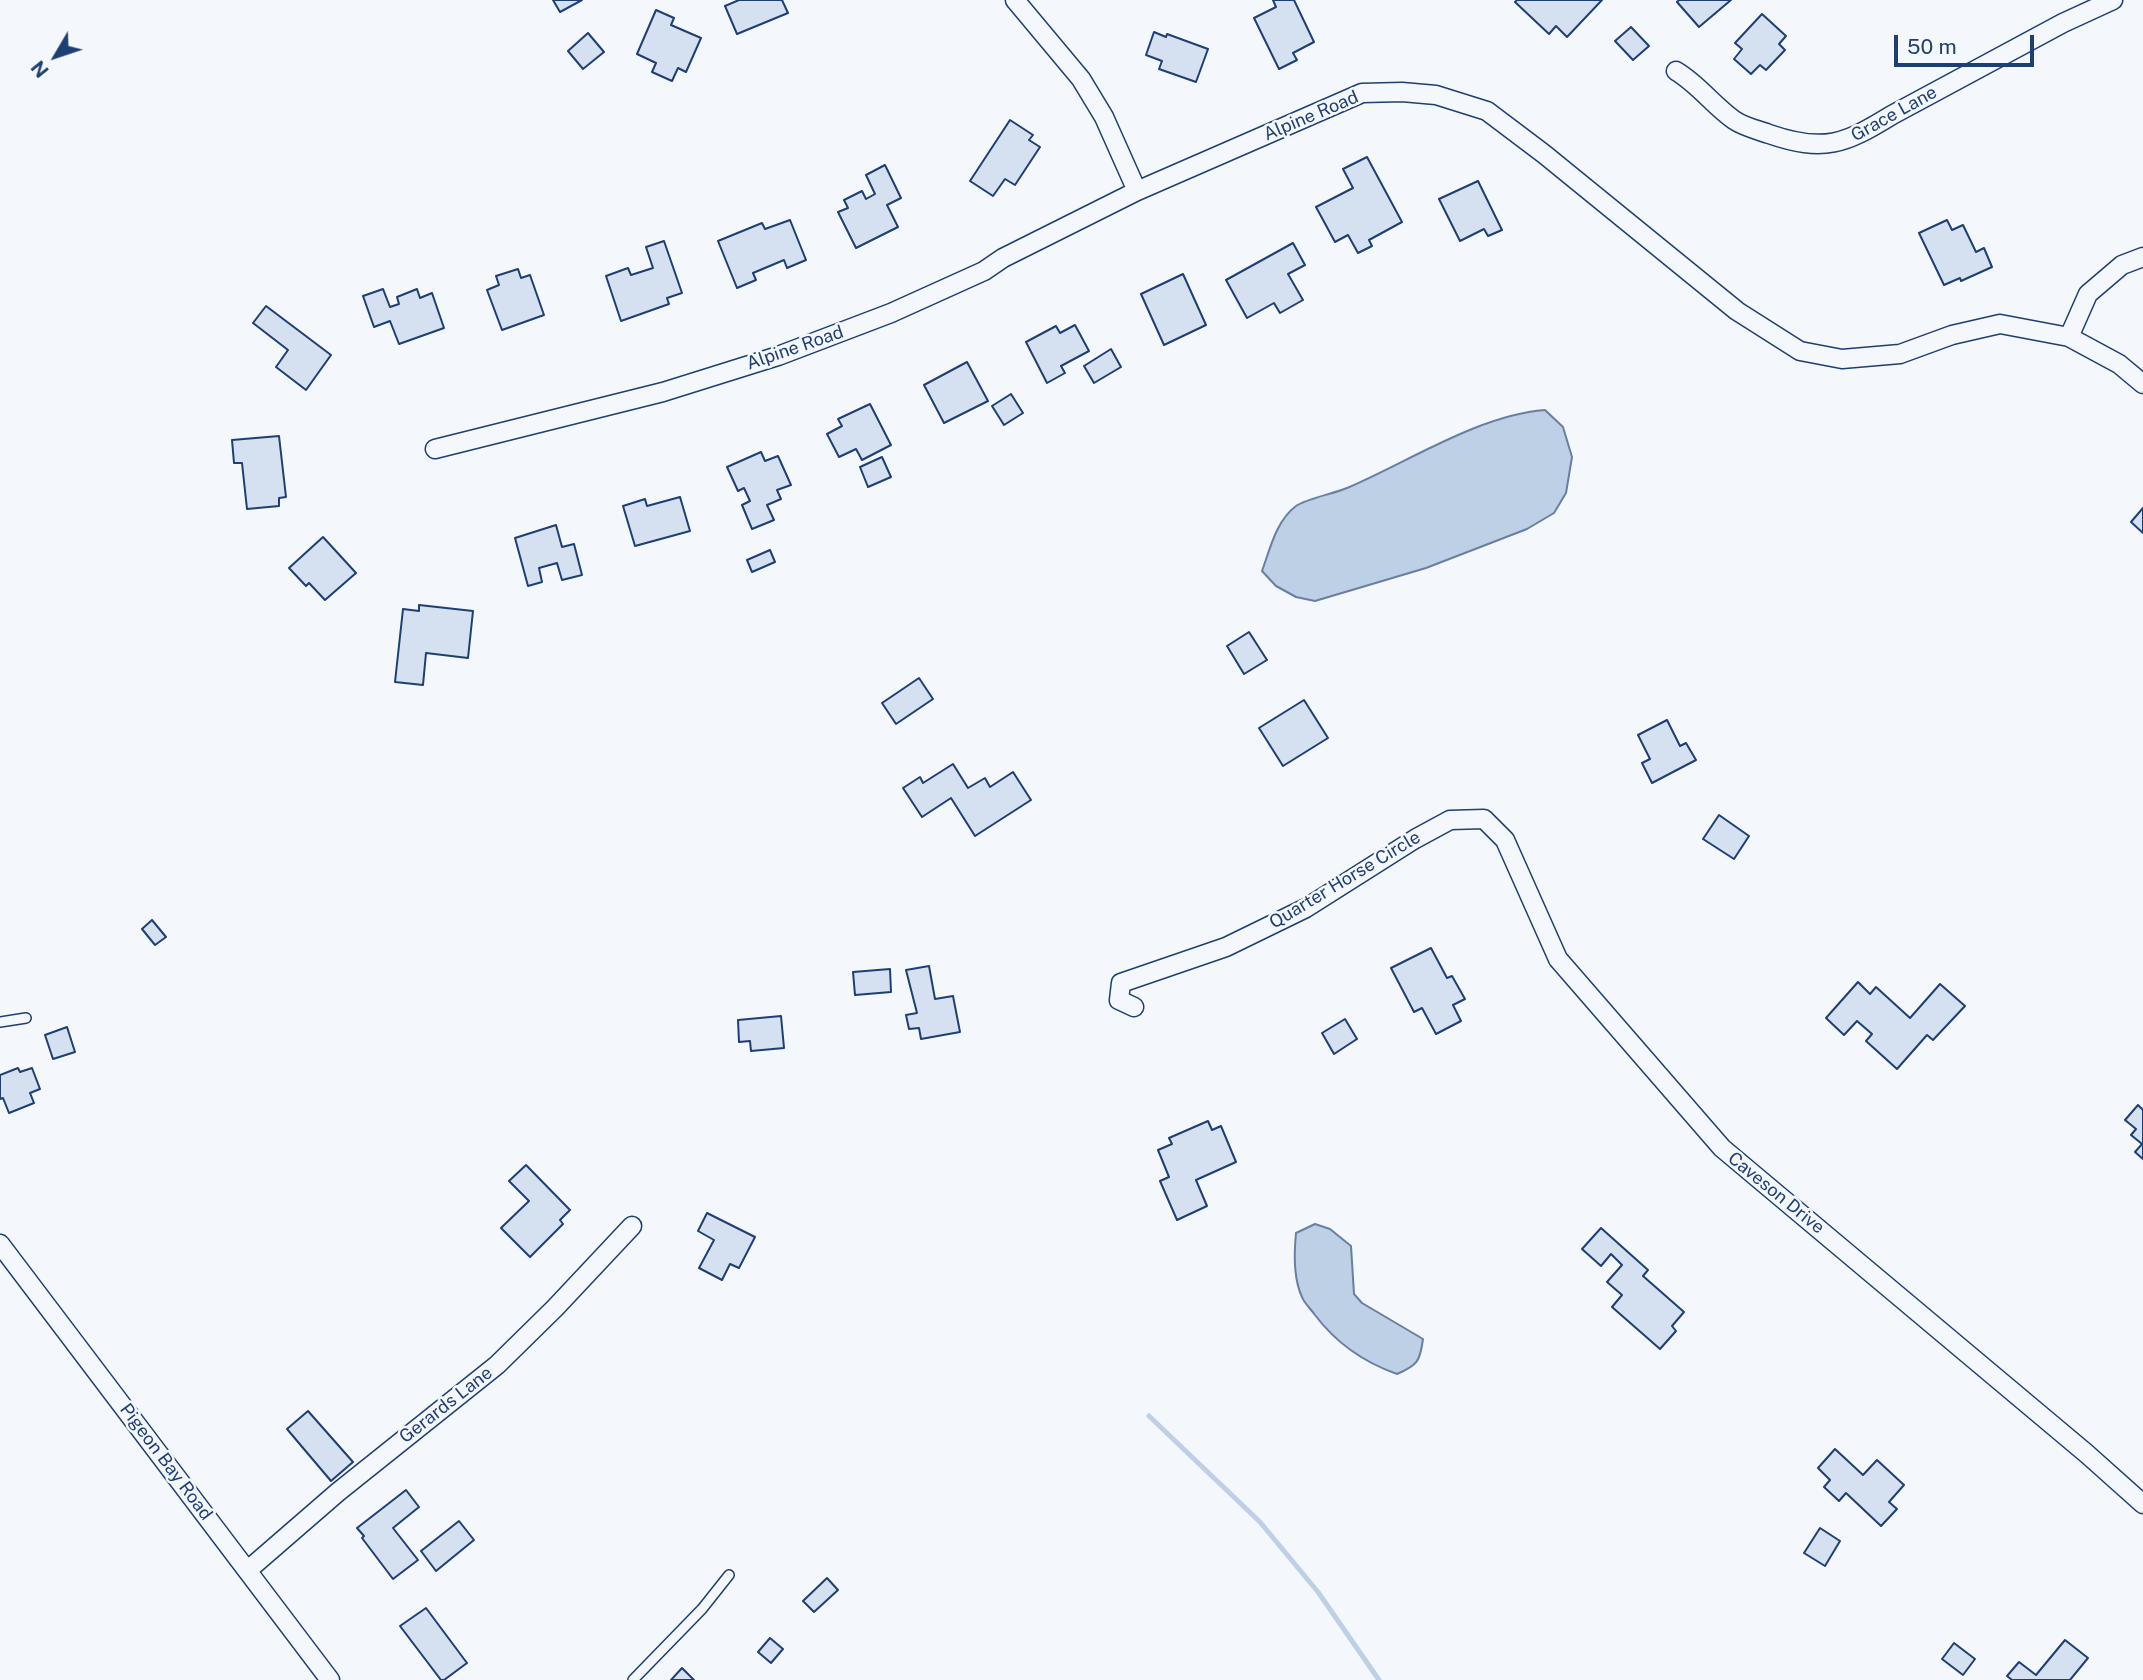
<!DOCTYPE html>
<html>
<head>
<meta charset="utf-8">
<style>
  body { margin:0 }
  #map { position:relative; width:2143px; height:1680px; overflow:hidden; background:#f4f7fb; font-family:"Public Sans",sans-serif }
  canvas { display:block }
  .north { position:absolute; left:21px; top:21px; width:70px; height:70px; -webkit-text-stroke:5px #f4f7fb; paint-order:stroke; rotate:231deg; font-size:19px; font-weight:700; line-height:28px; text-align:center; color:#1d3f73 }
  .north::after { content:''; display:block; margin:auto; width:24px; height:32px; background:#1d3f73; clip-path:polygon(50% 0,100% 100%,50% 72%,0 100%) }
  .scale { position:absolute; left:1894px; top:35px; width:140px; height:32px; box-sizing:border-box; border:4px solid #1d3f73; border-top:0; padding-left:9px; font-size:21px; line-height:24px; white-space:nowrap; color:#1d3f73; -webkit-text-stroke:5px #f4f7fb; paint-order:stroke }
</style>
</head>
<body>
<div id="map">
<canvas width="2143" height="1680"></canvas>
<div class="north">N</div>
<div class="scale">50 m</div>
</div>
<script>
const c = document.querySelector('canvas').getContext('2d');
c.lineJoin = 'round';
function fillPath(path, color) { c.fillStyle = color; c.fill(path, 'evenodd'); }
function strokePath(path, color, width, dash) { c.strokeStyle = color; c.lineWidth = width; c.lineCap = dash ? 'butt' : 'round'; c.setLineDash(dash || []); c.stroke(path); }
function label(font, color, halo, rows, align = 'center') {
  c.font = font + ' "Public Sans",sans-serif'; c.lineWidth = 5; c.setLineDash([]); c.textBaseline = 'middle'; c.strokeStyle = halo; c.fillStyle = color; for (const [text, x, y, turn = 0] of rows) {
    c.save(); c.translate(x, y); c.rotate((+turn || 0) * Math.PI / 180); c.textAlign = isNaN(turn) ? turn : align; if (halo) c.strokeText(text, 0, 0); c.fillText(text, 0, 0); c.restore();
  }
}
const water = new Path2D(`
  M1545 410 1563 427 1572 457 1566 493 1554 513 1527 529 1426 568 1315 601 1296 597 1276 586 1262 571C1270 549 1276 521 1296 506 1308 498 1333 494 1347 488 1408 462 1479 415 1545 410Z
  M1315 1224 1330 1229 1351 1246 1354 1294 1362 1303 1423 1339C1420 1361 1418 1365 1397 1374 1363 1362 1336 1343 1315 1315 1311 1309 1304 1303 1302 1297 1293 1278 1294 1253 1296 1233Z`);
const stream = new Path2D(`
  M1149 1416 1260 1522 1318 1592 1379 1680`);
const building = new Path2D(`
  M553 0H582L560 12Z
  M739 0H782L788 13 737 34 725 6Z
  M1273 0H1294L1314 42 1293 53 1297 60 1279 69 1254 18 1276 7Z
  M1517 0H1602L1567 37 1556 26 1549 34 1515 2Z
  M1679 0H1731L1699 27 1677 2Z
  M656 10 674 18 671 25 701 38 686 72 678 68 672 81 652 72 656 63 637 54Z
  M1762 14 1786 36 1779 44 1785 50 1766 70 1760 65 1751 74 1734 59 1742 49 1735 43Z
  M1631 27 1649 46 1633 60 1615 41Z
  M1154 32 1166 37 1167 34 1208 49 1196 82 1159 69 1162 61 1146 55Z
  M588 33 604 52 583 69 568 51Z
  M1010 120 1033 135 1029 140 1040 147 1015 185 1005 179 993 196 970 181Z
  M1367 157 1402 222 1369 240 1372 246 1358 253 1348 235 1335 242 1316 207 1353 188 1343 169Z
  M885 165 901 198 887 205 898 227 856 248 838 212 848 208 844 200 862 191 866 199 875 194 866 175Z
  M1478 181 1502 230 1488 236 1484 229 1460 241 1439 199Z
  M790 220 806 260 787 268 784 260 753 273 756 280 737 288 718 241 762 223 765 229Z
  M1947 220 1952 230 1963 225 1976 252 1984 248 1992 267 1961 281 1960 278 1944 285 1919 233Z
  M664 241 682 293 667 298 669 304 621 321 606 276 628 268 631 275 653 268 646 247Z
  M1293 243 1305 265 1288 274 1303 300 1280 313 1274 303 1247 318 1226 280Z
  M518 269 521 278 530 275 544 315 502 330 487 290 499 285 496 276Z
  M1183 274 1206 325 1164 345 1141 294Z
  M383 289 390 307 399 304 397 297 417 289 420 298 432 293 444 328 399 344 390 321 374 327 363 296Z
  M266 306 331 355 306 390 276 367 288 350 253 323Z
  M1075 325 1089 351 1061 366 1065 373 1047 383 1026 342 1056 326 1060 333Z
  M1111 349 1121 367 1094 383 1084 366Z
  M967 362 988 401 944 423 924 385Z
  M1011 394 1023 413 1004 425 992 406Z
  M870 404 891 445 862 460 856 449 839 457 827 434 842 426 838 419Z
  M279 436 286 497 279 498V506L247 509 242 463H234L232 440Z
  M761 452 765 461 778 456 791 485 777 490 781 499 767 505 774 520 752 529 742 505 750 501 744 488 738 491 727 467Z
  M882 457 891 477 868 487 860 467Z
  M680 497 690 531 635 546 623 506 645 499 647 506Z
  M2143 508V533L2131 522Z
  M556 525 562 547 574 544 582 575 562 580 557 563 539 568 542 582 528 586 515 538Z
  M323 537 356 573 325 600 309 583 306 586 289 568Z
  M770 550 775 562 752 572 747 560Z
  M419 605 473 611 468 658 426 653 423 685 395 682 403 609 419 611Z
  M1249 632 1267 660 1244 674 1227 646Z
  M919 678 933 699 896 724 882 703Z
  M1304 700 1328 738 1283 766 1259 728Z
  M1667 720 1680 746 1686 743 1696 760 1652 783 1642 763 1650 759 1638 735Z
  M953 764 968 788 985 778 990 787 1013 772 1031 800 975 836 951 798 922 817 903 788 920 777 923 783Z
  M1719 815 1749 836 1734 859 1703 839Z
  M152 920 166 937 155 945 142 929Z
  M1431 948 1447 978 1452 976 1465 999 1453 1005 1461 1021 1436 1034 1422 1008 1414 1012 1391 968Z
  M929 966 935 999 953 996 960 1032 921 1039 919 1028 909 1029 906 1015 917 1013 906 970Z
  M890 969 891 992 855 995 853 972Z
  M1858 982 1870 994 1876 987 1910 1018 1940 984 1965 1006 1933 1040 1927 1035 1897 1069 1866 1041 1872 1034 1857 1021 1844 1035 1826 1018Z
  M781 1016 784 1048 751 1051 750 1041 739 1042 738 1020Z
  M1345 1019 1357 1039 1334 1054 1322 1033Z
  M67 1027 75 1052 53 1059 45 1035Z
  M18 1068 20 1072 32 1068 40 1089 30 1093 34 1103 9 1113 3 1098 0 1099V1075Z
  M2138 1105 2143 1110V1159L2135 1152 2142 1144 2131 1135 2136 1129 2125 1120Z
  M1208 1121 1212 1130 1221 1126 1236 1162 1196 1180 1207 1206 1177 1220 1160 1181 1169 1177 1158 1150 1172 1144 1169 1138Z
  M526 1165 570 1210 560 1220 563 1224 530 1257 501 1228 529 1201 509 1181Z
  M707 1213 755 1237 739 1268 730 1264 722 1280 699 1268 714 1240 698 1231Z
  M1601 1228 1648 1270 1643 1276 1684 1312 1672 1326 1676 1331 1660 1349 1612 1307 1622 1295 1607 1282 1622 1265 1611 1254 1601 1266 1582 1249Z
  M308 1411 353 1462 331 1481 287 1429Z
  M1835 1449 1863 1475 1877 1460 1904 1485 1889 1502 1897 1509 1881 1526 1846 1493 1839 1501 1824 1487 1830 1480 1818 1468Z
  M406 1490 419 1507 393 1528 418 1560 393 1579 362 1538 364 1536 357 1528Z
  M459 1521 474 1540 436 1571 421 1551Z
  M1820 1528 1840 1541 1825 1566 1804 1553Z
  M827 1578 838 1590 814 1612 803 1601Z
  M426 1608 467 1663 444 1680H441L400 1626Z
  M770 1638 783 1649 771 1663 758 1652Z
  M2065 1640 2088 1658 2070 1680H2012L2007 1676 2019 1662 2036 1675Z
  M1954 1643 1975 1659 1963 1675 1942 1659Z
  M682 1668 694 1680H671Z`);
const lane = new Path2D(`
  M0 1022 26 1018
  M633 1680 702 1609 729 1575`);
const street = new Path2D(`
  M1015 0 1081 79 1104 117 1137 191
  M1676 71C1698 84 1713 105 1734 120 1744 127 1758 130 1769 134 1824 153 1845 144 1892 115L2063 23 2113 0
  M2069 337 2088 294 2122 265 2143 257
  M435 449 663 392 778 356 891 313 984 271 1003 258 1137 191 1362 93 1402 92 1436 95 1487 111 1544 154 1737 311 1800 351 1842 359 1900 354 1952 335 2000 324 2069 337 2119 364 2143 384
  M1134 1007 1119 1000 1121 983 1226 947 1306 908 1415 839 1450 820 1484 819 1505 840 1558 959 1722 1148 2087 1454 2143 1504
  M0 1244 330 1680
  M248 1570 338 1492 497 1365 555 1308 632 1226`);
const streetNames = [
  ["Grace Lane",1894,114,-29],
  ["Alpine Road",1311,116,-23],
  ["Alpine Road",795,348,-19],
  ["Quarter Horse Circle",1345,880,-31],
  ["Caveson Drive",1776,1193,39],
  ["Gerards Lane",446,1405,-38],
  ["Pigeon Bay Road",166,1462,53]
];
fillPath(water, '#bed0e5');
strokePath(water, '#687fa3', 2);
strokePath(stream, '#bed0e5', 5);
fillPath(building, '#d5e0f0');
strokePath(building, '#1d3f73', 2);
strokePath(lane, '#1d3f73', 12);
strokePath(street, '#1d3f73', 21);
strokePath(lane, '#f4f7fb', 9);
strokePath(street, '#f4f7fb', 18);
label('18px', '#1d3f73', '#f4f7fb', streetNames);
</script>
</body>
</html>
